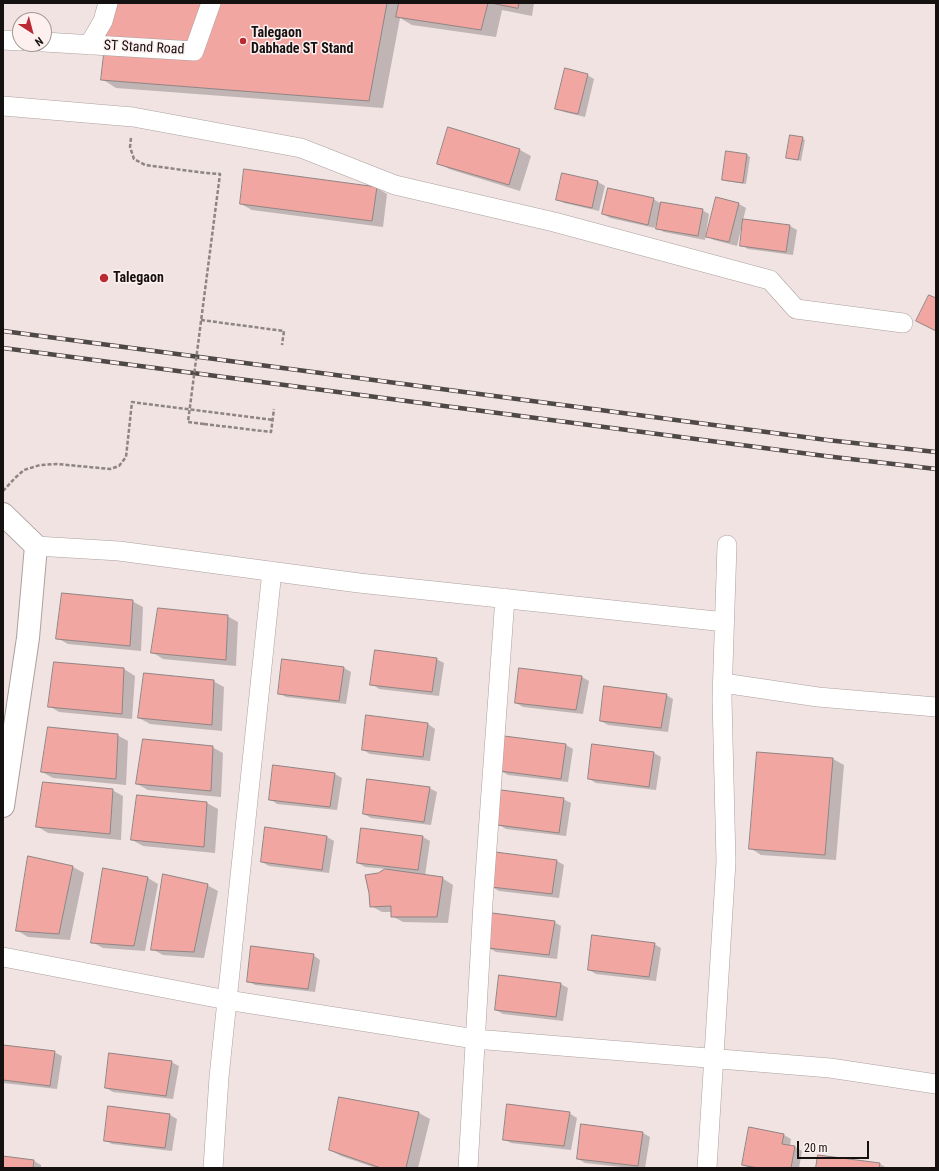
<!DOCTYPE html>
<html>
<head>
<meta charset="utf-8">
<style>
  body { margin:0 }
  #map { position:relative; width:939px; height:1171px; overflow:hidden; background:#f0e3e2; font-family:"Roboto Condensed",sans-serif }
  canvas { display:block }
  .frame { position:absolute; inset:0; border:4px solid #161111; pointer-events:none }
  .north { position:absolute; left:12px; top:12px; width:40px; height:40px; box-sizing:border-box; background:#fef0ef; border:1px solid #a19796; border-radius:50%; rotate:144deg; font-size:11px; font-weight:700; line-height:16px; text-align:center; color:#161111 }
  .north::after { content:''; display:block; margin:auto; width:14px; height:18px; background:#ba2a33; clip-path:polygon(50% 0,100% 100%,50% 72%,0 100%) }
  .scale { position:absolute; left:797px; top:1141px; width:72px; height:18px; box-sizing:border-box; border:2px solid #161111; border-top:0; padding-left:5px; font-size:12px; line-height:14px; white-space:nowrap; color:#161111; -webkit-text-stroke:3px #fef0ef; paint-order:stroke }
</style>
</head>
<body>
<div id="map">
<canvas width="939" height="1171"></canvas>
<div class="frame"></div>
<div class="north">N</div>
<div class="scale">20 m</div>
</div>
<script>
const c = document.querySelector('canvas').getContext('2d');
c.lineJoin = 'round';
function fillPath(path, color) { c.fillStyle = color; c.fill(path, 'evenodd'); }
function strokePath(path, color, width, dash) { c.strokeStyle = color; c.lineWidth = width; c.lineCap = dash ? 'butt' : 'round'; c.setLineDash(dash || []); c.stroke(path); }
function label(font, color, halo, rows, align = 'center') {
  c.font = font + ' "Roboto Condensed",sans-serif'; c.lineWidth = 3; c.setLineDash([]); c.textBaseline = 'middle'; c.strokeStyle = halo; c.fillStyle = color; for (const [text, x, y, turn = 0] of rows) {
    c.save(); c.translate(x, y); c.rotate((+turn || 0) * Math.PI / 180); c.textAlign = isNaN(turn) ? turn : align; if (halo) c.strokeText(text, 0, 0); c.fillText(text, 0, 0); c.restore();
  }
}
const shadow = new Path2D(`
  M111 3H534L532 16 502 10 496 37 412 25 400 18 383 108 116 88 102 79Z
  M587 75 594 79 585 117 564 112 557 108Z
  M802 138 805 140 801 161 787 157Z
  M520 150 531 156 520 191 449 169 438 163Z
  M747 155 750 157 746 184 726 181 723 179Z
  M598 182 605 186 599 211 564 203 557 199Z
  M377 188 387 194 383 227 252 210 241 204Z
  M653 199 662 204 702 210 709 214 705 240 664 232 657 228 659 217 658 216 655 228 610 218 603 214Z
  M716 199 739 204 746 208 743 220 790 226 797 230 793 255 748 249 741 245 744 222 743 221 737 246 714 240 707 236Z
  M132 601 143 607 141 651 68 644 57 638Z
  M227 616 238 622 236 666 163 659 152 652Z
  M436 659 444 663 439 696 379 689 372 684Z
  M344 668 351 672 346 704 286 697 279 693Z
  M124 669 135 676 132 719 59 712 49 706Z
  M582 677 589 681 583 714 523 707 516 703Z
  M213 681 224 687 222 731 150 724 139 718Z
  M666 695 673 699 668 732 608 725 601 721Z
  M428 724 435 729 430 761 370 754 363 750Z
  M117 735 128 741 126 785 53 778 42 772Z
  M505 737 566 745 573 749 568 782 508 775 501 771Z
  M593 745 654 753 661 757 656 790 596 783 589 779Z
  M212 747 223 753 221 797 148 790 137 784Z
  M758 753 833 759 844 765 836 860 761 855 750 848Z
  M335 774 342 778 337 810 277 804 270 799Z
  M429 788 437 792 431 825 371 818 364 814Z
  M112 790 123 796 121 840 48 833 38 827Z
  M563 799 571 803 566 836 506 829 499 825Z
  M207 803 218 809 215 853 143 846 132 840Z
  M266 828 327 837 334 841 329 873 269 866 262 862Z
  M423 837 430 841 425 876 442 878 453 885 448 923 403 922 392 916V912H382L371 906 378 873 387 869 365 867 358 863Z
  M29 858 73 867 84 873 70 940 28 937 18 931Z
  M557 861 564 865 559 898 499 891 492 887Z
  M148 878 158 884 145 951 103 948 92 942Z
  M207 885 218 891 204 958 163 955 152 949Z
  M554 922 561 926 557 959 496 952 489 948Z
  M654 944 661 948 656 981 596 974 589 970Z
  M313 955 320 960 315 992 255 985 248 981Z
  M500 976 561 984 568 988 563 1021 503 1014 496 1010Z
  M3 1046 54 1052 62 1056 57 1089 3 1083Z
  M171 1062 179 1066 173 1099 113 1092 106 1088Z
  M340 1098 419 1113 430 1119 418 1168H376L341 1156 330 1150Z
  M569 1113 577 1118 571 1150 511 1143 504 1139Z
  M170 1115 177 1119 172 1151 112 1144 105 1140Z
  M582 1125 643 1133 650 1137 645 1168H630L585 1163 578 1159Z
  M750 1128 784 1135 791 1139 790 1146 795 1147 802 1151 799 1168H749L743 1165Z
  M818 1156 880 1164 887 1168H817Z
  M3 1157 34 1161 41 1165V1168H3Z`);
const building = new Path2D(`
  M110 3H387L369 101 101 80Z
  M399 3H488L481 30 396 17Z
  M491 3H519L518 8Z
  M565 68 588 74 578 114 555 109Z
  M448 127 520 149 509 185 437 164Z
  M790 135 803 137 798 160 786 158Z
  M726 151 747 154 743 183 722 180Z
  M244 169 377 187 372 221 240 204Z
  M562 173 598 181 592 208 556 200Z
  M608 188 654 198 648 225 602 214Z
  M716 197 739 203 729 242 706 237Z
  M661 202 703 209 698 236 656 229Z
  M743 219 790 225 786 252 740 246Z
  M929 295 936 298V331L916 321Z
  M62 593 133 600 130 646 56 639Z
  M158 608 228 615 226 660 151 653Z
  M375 650 437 658 432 692 370 685Z
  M282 659 344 667 339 701 278 694Z
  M54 662 124 668 122 714 48 707Z
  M519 668 582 676 576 710 515 703Z
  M144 673 214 680 212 725 138 718Z
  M604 686 667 694 661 728 600 721Z
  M366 715 428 723 423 757 362 750Z
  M48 727 118 734 116 779 41 772Z
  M504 736 566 744 561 779 500 771Z
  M143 739 213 746 211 791 136 784Z
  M592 744 654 752 649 787 588 779Z
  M757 752 833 758 825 855 749 849Z
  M273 765 335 773 330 807 269 800Z
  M367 779 430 787 424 822 363 814Z
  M43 782 113 789 110 834 36 827Z
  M501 790 564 798 559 833 497 825Z
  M137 795 207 802 204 847 131 840Z
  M265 827 327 836 322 870 261 862Z
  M361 828 423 836 418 870 357 863Z
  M495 852 557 860 552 894 491 887Z
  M28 856 73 866 59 934 16 931Z
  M103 868 148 877 134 946 91 943Z
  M385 869 443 877 437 917H391V906L370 907 369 893 365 875 378 873Z
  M163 874 208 884 194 952 151 950Z
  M492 913 555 921 549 955 488 948Z
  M592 935 655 943 649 977 588 970Z
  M251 946 314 954 308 989 247 982Z
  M499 975 561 983 556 1017 495 1010Z
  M3 1045 55 1051 50 1086 3 1080Z
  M109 1053 172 1061 166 1096 105 1088Z
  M339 1097 419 1112 406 1168H381L329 1150Z
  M507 1104 570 1112 564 1146 503 1140Z
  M108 1106 170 1114 165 1148 104 1141Z
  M581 1124 643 1132 638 1166 577 1159Z
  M749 1127 784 1134 782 1144 795 1146 791 1168H758L742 1165Z
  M818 1155 880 1163 879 1168H816Z
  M3 1156 34 1160 33 1168H3Z`);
const path = new Path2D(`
  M131 138 130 147 134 159 145 165 206 173
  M201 320 284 331 282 345
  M204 424 271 432 274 409
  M3 491 15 478 24 470 40 465 57 464 110 469 119 466 126 457 132 402 273 420`);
const minor = new Path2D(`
  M3 40 20 41
  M44 42 194 51 211 3
  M89 45 103 21 108 3
  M3 106 133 117 301 148 395 185 554 222 770 280 796 309 903 323
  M36 546 119 551 359 583 725 622
  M723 683 818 697 936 707
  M3 957 227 1000 475 1039 830 1068 936 1084
  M213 1168 219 1077 272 571
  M468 1168 483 903 505 598
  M707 1168 726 862 722 698 727 545`);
const tertiary = new Path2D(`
  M3 514 36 546 28 638 3 806`);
const rail = new Path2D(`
  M3 331 827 440 936 452
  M3 348 825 456 936 469`);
const pathBridge = new Path2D(`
  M204 424 188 422 220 174 206 173`);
const markers = [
  [243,41,4,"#ba2a33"],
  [104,278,5,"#ba2a33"]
];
const poiNames = [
  ["Talegaon",251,33],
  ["Dabhade ST Stand",251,49],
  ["Talegaon",113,278]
];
const streetNames = [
  ["ST Stand Road",144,48,3]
];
fillPath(shadow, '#0003');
fillPath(building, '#f1a6a1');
strokePath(building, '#908483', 1);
strokePath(minor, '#aca09f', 20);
strokePath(tertiary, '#aca09f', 24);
strokePath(path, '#8d8483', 2.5, [4, 2]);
strokePath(minor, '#fff', 19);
strokePath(tertiary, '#fff', 22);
strokePath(rail, '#4f4848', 4.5);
strokePath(rail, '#fef0ef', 3, [9]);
strokePath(pathBridge, '#8d8483', 2.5, [4, 2]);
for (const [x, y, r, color] of markers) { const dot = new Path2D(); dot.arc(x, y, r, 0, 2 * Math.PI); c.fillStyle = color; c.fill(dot); strokePath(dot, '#fef0ef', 1.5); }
label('bold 14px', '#161111', '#fef0ef', poiNames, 'left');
label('14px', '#161111', '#fef0ef', streetNames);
</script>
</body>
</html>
